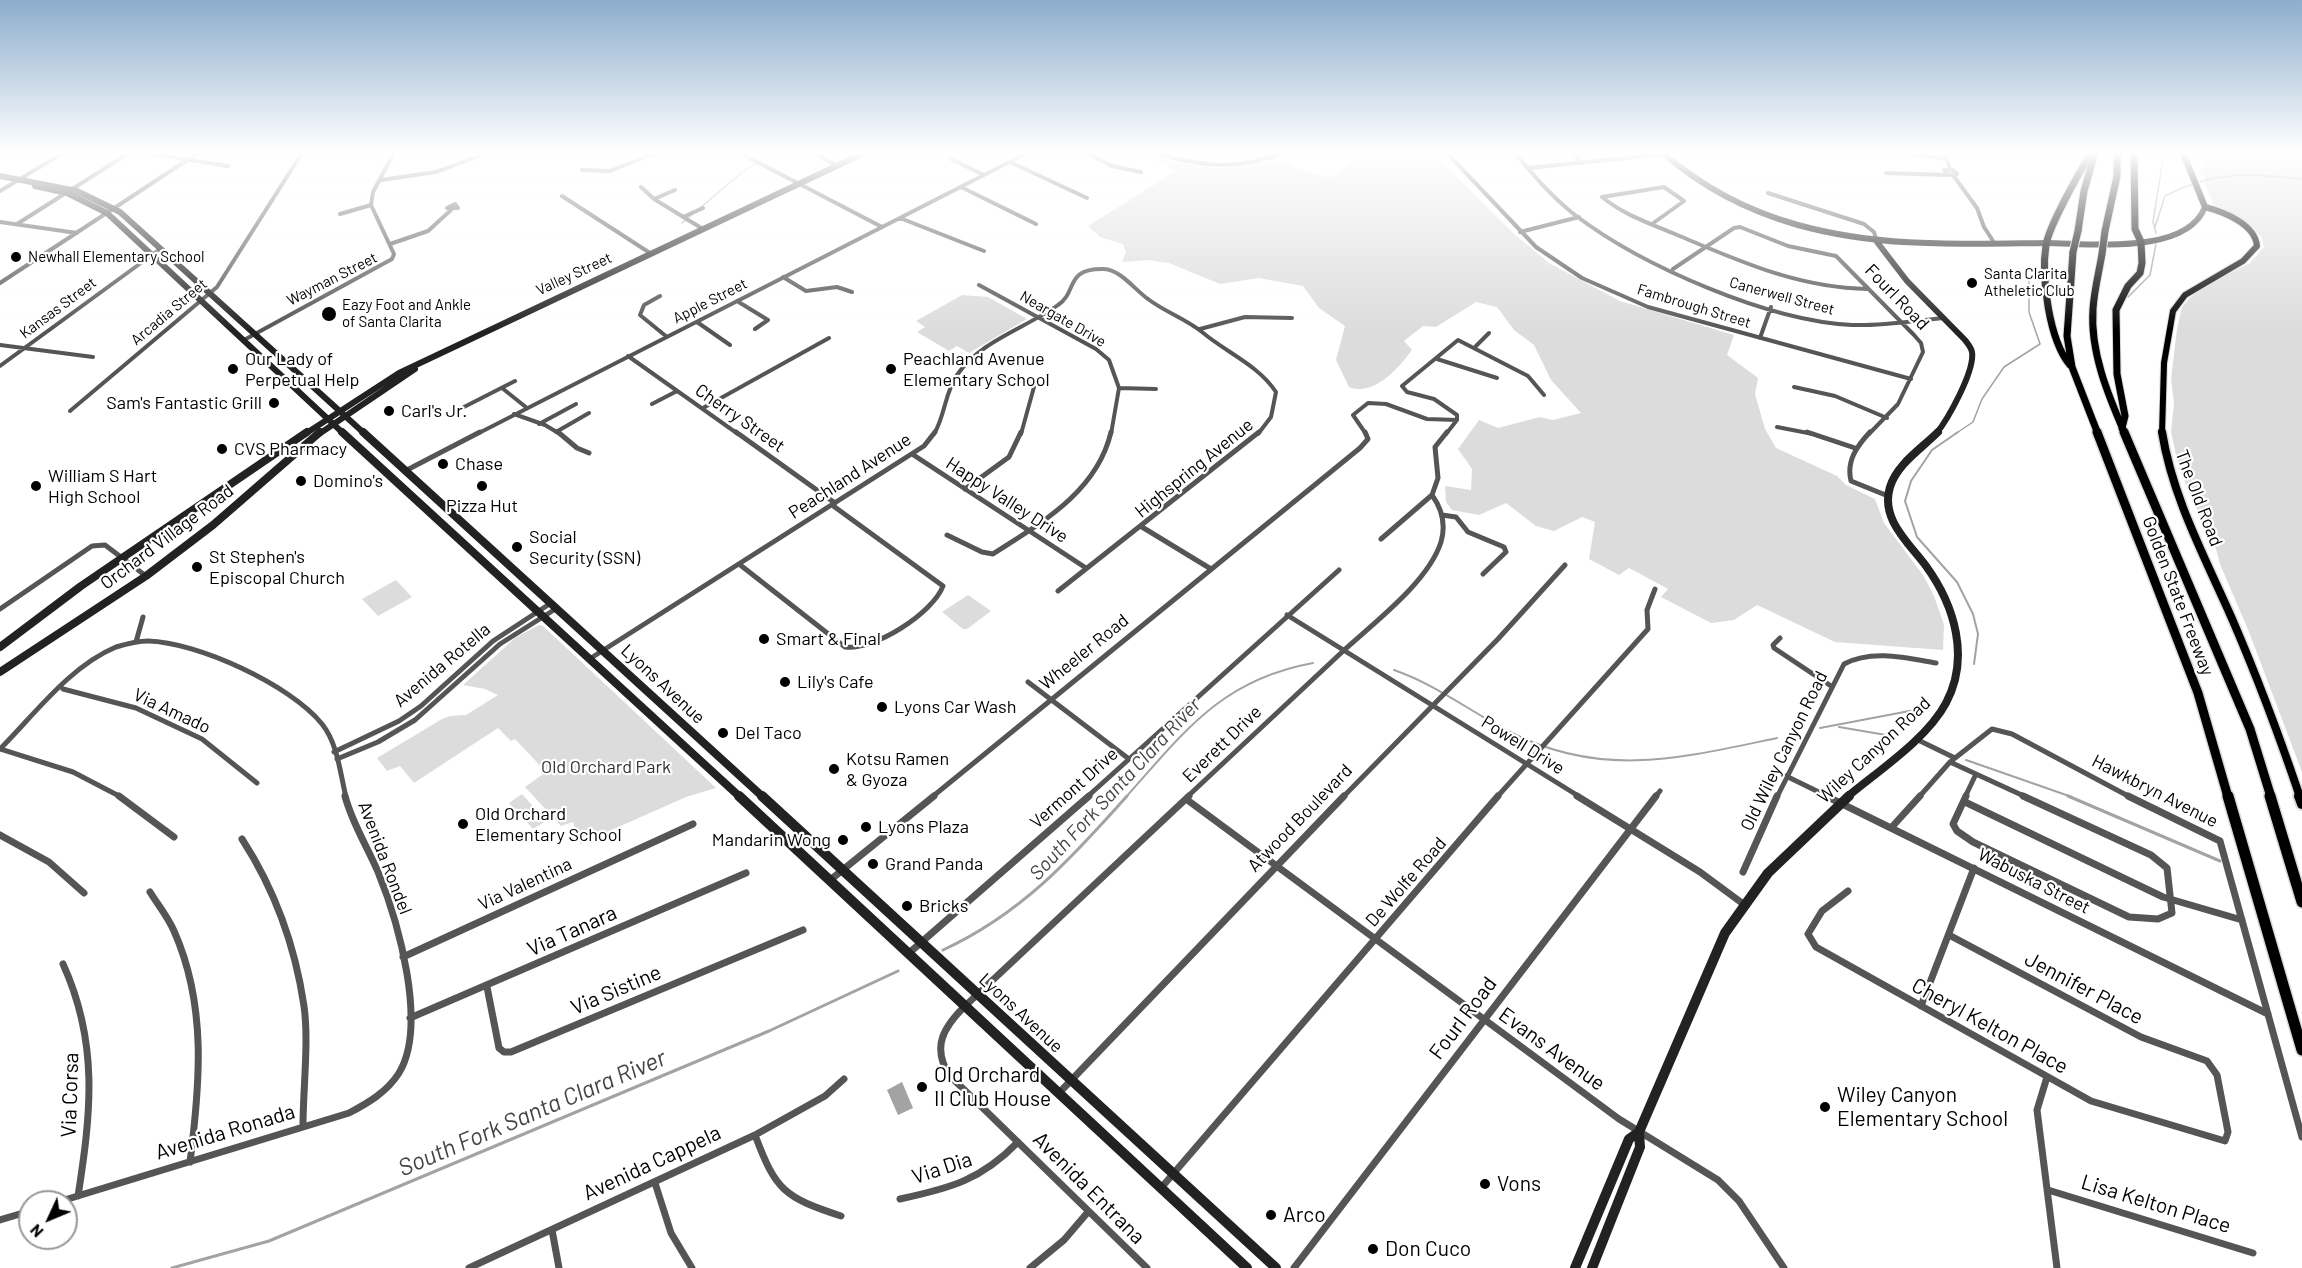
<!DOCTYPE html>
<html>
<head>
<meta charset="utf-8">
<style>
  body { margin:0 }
  #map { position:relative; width:2302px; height:1268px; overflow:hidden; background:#fff; font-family:Barlow,sans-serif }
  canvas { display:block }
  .north { position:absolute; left:18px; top:1190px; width:60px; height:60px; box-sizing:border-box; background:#fff; border:2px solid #999; border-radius:50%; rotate:226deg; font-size:16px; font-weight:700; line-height:24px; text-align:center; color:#000 }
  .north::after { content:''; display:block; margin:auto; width:21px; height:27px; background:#000; clip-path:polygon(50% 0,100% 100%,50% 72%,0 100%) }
</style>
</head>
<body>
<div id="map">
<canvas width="2302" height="1268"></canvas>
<div class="north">N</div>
</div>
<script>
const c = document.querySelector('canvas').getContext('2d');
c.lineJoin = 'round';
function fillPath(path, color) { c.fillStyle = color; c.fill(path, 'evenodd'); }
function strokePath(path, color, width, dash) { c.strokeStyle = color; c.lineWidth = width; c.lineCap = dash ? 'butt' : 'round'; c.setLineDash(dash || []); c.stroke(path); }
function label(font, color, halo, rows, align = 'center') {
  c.font = font + ' Barlow,sans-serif'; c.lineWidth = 4.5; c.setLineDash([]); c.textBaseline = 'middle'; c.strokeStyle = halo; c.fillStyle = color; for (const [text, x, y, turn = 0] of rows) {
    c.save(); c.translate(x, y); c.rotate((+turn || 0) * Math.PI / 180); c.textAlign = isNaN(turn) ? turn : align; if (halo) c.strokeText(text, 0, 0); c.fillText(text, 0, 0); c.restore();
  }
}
const green = new Path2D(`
  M1364 153H1421L1441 161 1512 232 1549 263 1620 301 1734 335 1727 355 1758 378 1755 394 1765 429 1776 448 1837 476 1846 485 1875 499 1884 523 1923 575 1934 596 1944 625 1943 650 1835 642 1757 605 1734 620 1711 623 1661 597 1668 589 1629 568 1619 575 1589 559 1595 522 1582 517 1554 531 1536 526 1506 503 1479 515 1452 510 1446 502 1445 486 1471 490 1472 469 1458 449 1479 420 1498 428 1540 417 1553 420 1581 413 1551 380 1534 345 1514 330 1497 307 1476 302 1436 327 1423 326 1404 341 1412 350C1398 369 1373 397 1349 387L1336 360 1345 326 1319 308 1303 286 1259 278 1220 284 1169 263 1148 260 1122 262 1126 252 1123 244 1100 237 1088 226 1176 171 1148 158 1151 155C1177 163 1202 169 1229 168 1250 168 1273 156 1292 162L1291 166 1330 178Z
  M2203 153H2302V772L2249 632 2220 564 2214 542 2210 539 2179 468 2171 432 2174 403 2171 379 2177 329 2182 307 2197 290 2250 263 2264 247 2262 238 2252 227 2214 205 2204 182H2207L2205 176 2199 172 2204 166Z
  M962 295 988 297 1027 319 969 353 957 346 949 351 917 332 925 327 916 321Z
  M396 580 412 597 378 616 362 599Z
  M968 595 991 611 967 629H963L942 612Z
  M539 625 543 626 716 788 686 797 580 844 573 822 561 826 525 787 546 772 515 739 511 741 498 728 414 783 400 766 387 771 377 758 442 719 450 716 466 715 498 695 485 689 463 685 515 638Z
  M522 794 546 821 533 829 509 803Z`);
const water = new Path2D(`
  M902 1082 913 1108 898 1115 887 1090Z`);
const streamFar2 = new Path2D(`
  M700 208 740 174 771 153
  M682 223 693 214
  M2155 227 2165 196C2213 170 2250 174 2302 179
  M2156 233 2153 222 2164 153
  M2128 297 2150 275 2156 244
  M1955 434 1973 422 1982 399 2004 367 2040 344 2029 312V278`);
const streamFar1 = new Path2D(`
  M1958 432 1932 450 1911 481 1905 501 1917 537 1957 582 1973 614 1978 634 1974 664
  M1394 670C1437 685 1471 712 1510 732 1602 779 1682 758 1777 738
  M1839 727 1892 736
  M1820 728 1920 709
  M1966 760 2072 797
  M1126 797C1185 731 1221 680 1313 663`);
const stream = new Path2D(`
  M2068 796 2220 861
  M943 950C1021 914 1071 859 1127 796
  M172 1268 269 1241 769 1031 898 971`);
const streetFar2 = new Path2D(`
  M146 153 228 166
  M740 153 882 227
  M814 153 838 166
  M1087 153 1112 166 1141 172
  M1155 153C1199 166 1239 171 1282 153
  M1265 153 1273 158
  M1447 153 1536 247 1582 278 1648 307 1911 379
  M1515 153C1534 176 1552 197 1575 215 1642 266 1768 321 1852 325 1882 326 1913 321 1943 318
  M1573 153 1582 163
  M1907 153 1947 159
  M1945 153 1950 169
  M949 158 984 175
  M1010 162 1087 198
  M1528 168 1664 154
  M582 170 610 171 655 153
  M1944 170H1953L1957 174 1949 175Z
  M1886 173 1949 175
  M1953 175 1977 208 1984 227 1995 244
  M381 180 436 172 487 153
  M641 187 654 199 703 229
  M961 187 1036 224
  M0 191 63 153
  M1768 193 1864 224 1874 232 1877 242
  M562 196 650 253
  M1602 197C1624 215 1649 223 1675 234 1739 261 1798 288 1868 289
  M1602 197 1664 187 1684 201 1652 224
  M654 199 675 190
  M455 204 458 208H447Z
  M340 214 371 205
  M683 217 703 208
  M900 218 984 251
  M0 222 77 233
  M17 224 129 153
  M1520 232 1579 217
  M390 244 428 231 451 210
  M1673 269 1734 228 1740 227 1788 246 1836 256 1914 335 1921 343 1923 352 1898 404 1869 434
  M783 277 806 291 837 287 852 292
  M0 283 198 153
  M979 285 1096 349 1109 360 1119 388
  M660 296 644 305 640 315 667 337
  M737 301 768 320 755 329
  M697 322 730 345
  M1200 329 1245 317 1292 318
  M1760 338 1771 307
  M244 340 392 259 394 254 371 205 373 192 394 153
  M0 345 93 357
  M1476 346 1489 333
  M628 356 738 434
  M1437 359 1497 378
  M0 366 160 249
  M1794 387 1835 396 1887 418
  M502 388 527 408
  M1119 388 1156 389
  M652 404 677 391
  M464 407 515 381
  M703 408 829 338
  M70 411 217 287 302 153
  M514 414 545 425 560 434
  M1457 420V415L1434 399 1407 392 1402 386 1458 340 1528 376 1544 395
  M539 424 576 404
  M1777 427 1813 434
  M556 432 589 413
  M477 434 1027 153
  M934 434C945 416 945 392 957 375 980 341 1026 328 1058 305 1078 292 1064 268 1104 269 1121 270 1135 290 1148 299 1165 312 1186 319 1202 332 1227 353 1258 365 1276 392L1271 417 1258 434
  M1021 434 1034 387
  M1111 434 1119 388
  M1366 434 1353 415 1368 403 1386 404 1427 419 1457 420
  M1446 434 1457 420`);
const streetFar1 = new Path2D(`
  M558 432 577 448 589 453
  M736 432 835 503
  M1807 432 1855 448
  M1870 432C1857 446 1846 461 1851 481L1888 496
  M912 454 1086 568
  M405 471 480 432
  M965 489 1009 457 1021 432
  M1442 515 1456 517 1468 532 1504 547 1506 552 1483 574
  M1142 527 1211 569
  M947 535 982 552 993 554C1041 523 1097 492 1111 432
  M1381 539 1432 495 1438 478 1435 447 1447 432
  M739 564 845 647C874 651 933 613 943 586L832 505
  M1058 591 1259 432
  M0 609 92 546 105 545 146 576
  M1287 615 1580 797
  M1780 638 1773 645 1774 648 1831 686
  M136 642 143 617
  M591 658 924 446 935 432
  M1028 682 1129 759
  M63 689 136 708 202 739 257 783
  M1916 739 1955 758
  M0 749C34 715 70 666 116 647 126 644 137 641 148 641 197 642 291 685 322 724 338 744 340 773 346 797
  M0 749 73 772 121 797
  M334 752 399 721 421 706 493 641 551 603
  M337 759 378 742 415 720 500 644 557 608
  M1950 762 1976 774
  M1976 774 2026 797
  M1786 776 1829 797
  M932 797 1360 448 1368 439 1365 432
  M1087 797 1339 570
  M1187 797C1239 749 1290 701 1341 653 1371 625 1428 583 1441 542 1446 525 1442 509 1432 495
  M1343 797 1498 639 1565 565
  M1497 797 1648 629 1647 610 1655 589
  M1655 797 1660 791
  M1777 797 1844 664C1872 649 1907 658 1936 663
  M1919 797 1950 762 1992 729 2012 734 2130 797
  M1965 797 1976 774`);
const street = new Path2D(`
  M119 796 174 837
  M1577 796 1700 872 1742 903
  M1826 796 2268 1014
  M1966 796 1953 824 1957 831 1973 842 2129 917 2158 919 2172 913 2167 868 2151 855 2023 796
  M2128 796 2220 841 2302 1137
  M1186 799 1619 1119 1718 1180 1739 1201 1784 1268
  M1965 802 2163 897 2242 920
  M1891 828 1920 796
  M0 835 49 862 84 893
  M242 839C275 890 295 945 304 1006 309 1042 303 1089 303 1126
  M1743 872 1777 796
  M829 881 934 796
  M1848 891 1822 911 1808 934 1816 947 2091 1101 2225 1141 2228 1132 2217 1075 2207 1061 2141 1037 1949 935
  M150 892C158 905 168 917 174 931 207 1005 200 1084 190 1162
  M909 953 1089 796
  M403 957 693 824
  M63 964C99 1043 91 1113 78 1196
  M487 987 499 1048 504 1052H511L803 930
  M1921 1006 1974 868
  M410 1018 746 873
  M2047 1077 2037 1110 2057 1268
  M1058 1094 1344 796
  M755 1135C776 1191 784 1197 841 1216
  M655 1183 671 1233 692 1268
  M1161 1188 1498 796
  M2048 1190 2253 1253
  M900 1199C951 1188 981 1180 1018 1142
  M58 1202 349 1113C368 1103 387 1092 399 1073 428 1025 398 921 378 872 367 846 352 823 345 796
  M0 1220 30 1211
  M552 1230 559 1268
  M469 1268 755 1135 825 1096 844 1079
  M1030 1268 1064 1240 1088 1212
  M1147 1268 949 1075C932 1047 943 1028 964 1007L1189 796
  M1294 1268 1656 796`);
const secondaryFar2 = new Path2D(`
  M1663 153C1702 187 1748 211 1798 225 1881 248 1961 244 2046 243 2088 243 2186 256 2205 207
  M0 176 77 191 120 212 365 434
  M35 186 67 193 107 213 344 434
  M1877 242 1907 281 1965 340C1968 344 1971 347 1972 352 1975 371 1948 419 1936 434
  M305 434 399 373 864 153
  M319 434 415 369`);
const secondaryFar1 = new Path2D(`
  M342 432 740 797
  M363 432 763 797
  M0 647 81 586 307 432
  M0 672 146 576 213 525 320 432
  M1847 797C1878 771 1927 739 1946 703 1970 658 1955 606 1926 566 1909 543 1880 519 1890 487 1897 464 1921 449 1938 432`);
const secondary = new Path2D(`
  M739 796 1247 1268
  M762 796 1276 1268
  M1575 1268 1629 1139 1639 1132
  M1592 1268 1640 1147 1639 1132 1725 933 1768 873 1849 796`);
const primaryFar2 = new Path2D(`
  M2162 434 2164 363 2173 311 2185 295 2243 261 2257 246C2255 224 2224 212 2205 207L2183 153`);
const primaryFar1 = new Path2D(`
  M2162 432C2173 500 2206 559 2233 621 2258 679 2280 738 2300 797`);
const primary = new Path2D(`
  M2299 796 2302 804`);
const highwayFar2 = new Path2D(`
  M2078 231 2084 191 2095 153
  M2105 231 2117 176V153
  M2073 252 2067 336 2072 367 2098 434
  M2102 254C2099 272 2094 291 2093 309 2090 352 2108 395 2125 434
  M2070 365C2049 340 2041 277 2046 245 2049 226 2080 171 2091 153
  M2122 428 2125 416 2117 374 2116 310 2128 286 2140 273 2142 263 2141 242 2135 229 2134 153`);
const highwayFar1 = new Path2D(`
  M2097 432 2198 693 2228 797
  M2124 432 2250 729 2271 797`);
const highway = new Path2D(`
  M2228 796 2302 1050
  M2270 796 2302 902`);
const highwayBridge = new Path2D(`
  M2073 252 2078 231
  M2102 254 2105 231`);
const markers = [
  [16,257,6,"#000"],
  [1972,283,6,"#000"],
  [329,314,8,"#000"],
  [233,369,6,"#000"],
  [891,369,6,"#000"],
  [274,403,6,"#000"],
  [389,411,6,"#000"],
  [222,449,6,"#000"],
  [443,464,6,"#000"],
  [301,481,6,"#000"],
  [36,486,6,"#000"],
  [482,486,6,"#000"],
  [517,547,6,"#000"],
  [197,567,6,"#000"],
  [764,639,6,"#000"],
  [785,682,6,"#000"],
  [882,707,6,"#000"],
  [723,733,6,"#000"],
  [834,769,6,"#000"],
  [463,824,6,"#000"],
  [866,827,6,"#000"],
  [843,840,6,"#000"],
  [873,864,6,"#000"],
  [907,906,6,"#000"],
  [922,1087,6,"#000"],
  [1825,1107,6,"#000"],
  [1485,1184,6,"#000"],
  [1271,1215,6,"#000"],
  [1373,1249,6,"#000"]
];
const farPoinames = [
  ["Newhall Elementary School",28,257],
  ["Santa Clarita",1984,274],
  ["Atheletic Club",1984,291],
  ["Eazy Foot and Ankle",342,305],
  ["of Santa Clarita",342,322]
];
const farStreetnames = [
  ["Valley Street",574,274,-25],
  ["Wayman Street",332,279,-27],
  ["Canerwell Street",1782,296,15],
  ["Apple Street",710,301,-27],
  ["Fambrough Street",1694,306,17],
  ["Kansas Street",58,308,-37],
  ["Arcadia Street",169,312,-40],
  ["Neargate Drive",1063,319,30]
];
const streetNames = [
  ["Fourl Road",1897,297,46],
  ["Cherry Street",740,418,35],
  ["Highspring Avenue",1194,468,-39],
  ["Peachland Avenue",850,476,-33],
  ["The Old Road",2199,498,69],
  ["Happy Valley Drive",1007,500,33],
  ["Orchard Village Road",167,537,-37],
  ["Golden State Freeway",2178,596,69],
  ["Wheeler Road",1084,652,-39],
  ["Avenida Rotella",442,665,-40],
  ["Lyons Avenue",663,684,43],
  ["Via Amado",172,711,25],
  ["Everett Drive",1222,744,-44],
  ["Powell Drive",1523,745,32],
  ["Wiley Canyon Road",1874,750,-43],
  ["Old Wiley Canyon Road",1784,751,-64],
  ["Vermont Drive",1074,788,-42],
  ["Hawkbryn Avenue",2155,791,27],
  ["Atwood Boulevard",1300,818,-46],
  ["Avenida Rondel",385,858,69],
  ["Wabuska Street",2034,881,27],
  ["De Wolfe Road",1406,882,-49],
  ["Via Valentina",525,884,-25],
  ["Lyons Avenue",1021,1013,43]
];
const poiNames = [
  ["Our Lady of",245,359],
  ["Perpetual Help",245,380],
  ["Peachland Avenue",903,359],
  ["Elementary School",903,380],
  ["Sam's Fantastic Grill",262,403,"right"],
  ["Carl's Jr.",401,411],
  ["CVS Pharmacy",234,449],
  ["Chase",455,464],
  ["William S Hart",48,476],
  ["High School",48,497],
  ["Domino's",313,481],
  ["Pizza Hut",482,506,"center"],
  ["Social",529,537],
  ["Security (SSN)",529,558],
  ["St Stephen's",209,557],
  ["Episcopal Church",209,578],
  ["Smart & Final",776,639],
  ["Lily's Cafe",797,682],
  ["Lyons Car Wash",894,707],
  ["Del Taco",735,733],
  ["Kotsu Ramen",846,759],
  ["& Gyoza",846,780],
  ["Old Orchard",475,814],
  ["Elementary School",475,835],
  ["Lyons Plaza",878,827],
  ["Mandarin Wong",831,840,"right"],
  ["Grand Panda",885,864],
  ["Bricks",919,906]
];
const parkNames = [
  ["Old Orchard Park",606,767]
];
const waterNames = [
  ["South Fork Santa Clara River",1115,789,-47]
];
const nearStreetnames = [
  ["Via Tanara",572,931,-24],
  ["Jennifer Place",2084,988,28],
  ["Via Sistine",616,990,-23],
  ["Fourl Road",1463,1018,-53],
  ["Cheryl Kelton Place",1990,1026,29],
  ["Evans Avenue",1552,1049,36],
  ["Via Corsa",70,1095,-88],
  ["Avenida Ronada",225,1132,-17],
  ["Avenida Cappela",652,1163,-25],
  ["Via Dia",942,1168,-18],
  ["Avenida Entrana",1089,1188,45],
  ["Lisa Kelton Place",2156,1204,17]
];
const nearPoinames = [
  ["Old Orchard",934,1075],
  ["II Club House",934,1099],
  ["Wiley Canyon",1837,1095],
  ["Elementary School",1837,1119],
  ["Vons",1497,1184],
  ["Arco",1283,1215],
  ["Don Cuco",1385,1249]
];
const nearWaternames = [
  ["South Fork Santa Clara River",532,1113,-23]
];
fillPath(green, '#dcdcdc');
fillPath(water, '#a3a3a3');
strokePath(streamFar2, '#a3a3a3', 1.5);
strokePath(streamFar1, '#a3a3a3', 2);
strokePath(stream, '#a3a3a3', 3);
strokePath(primaryFar2, '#dbdbdb', 8);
strokePath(primaryFar1, '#dbdbdb', 11);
strokePath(primary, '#dbdbdb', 14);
strokePath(highwayFar2, '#dbdbdb', 9);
strokePath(highwayFar1, '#dbdbdb', 12);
strokePath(highway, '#dbdbdb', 14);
strokePath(streetFar2, '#555', 4);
strokePath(streetFar1, '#555', 5);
strokePath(street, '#555', 7);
strokePath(secondaryFar2, '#222', 6);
strokePath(secondaryFar1, '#222', 8);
strokePath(secondary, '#222', 10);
strokePath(primaryFar2, '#000', 6);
strokePath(primaryFar1, '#000', 8);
strokePath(primary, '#000', 10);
strokePath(highwayFar2, '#000', 7);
strokePath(highwayFar1, '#000', 9);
strokePath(highway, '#000', 11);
strokePath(highwayBridge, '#dbdbdb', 9, []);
strokePath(highwayBridge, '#000', 7);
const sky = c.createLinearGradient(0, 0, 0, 331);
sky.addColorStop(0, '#8cadcc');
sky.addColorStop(0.46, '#fff');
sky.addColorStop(1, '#ffffff00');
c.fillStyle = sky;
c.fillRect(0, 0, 2302, 331);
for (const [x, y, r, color] of markers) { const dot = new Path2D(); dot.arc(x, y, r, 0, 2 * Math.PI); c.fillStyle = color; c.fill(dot); strokePath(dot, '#fff', 2); }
label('15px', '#000', '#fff', farPoinames, 'left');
label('15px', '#000', '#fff', farStreetnames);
label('18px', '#000', '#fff', streetNames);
label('18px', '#000', '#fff', poiNames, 'left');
label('18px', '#333', '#fff', parkNames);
label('italic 20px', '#444', '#fff', waterNames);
label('21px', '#000', '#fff', nearStreetnames);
label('21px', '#000', '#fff', nearPoinames, 'left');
label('italic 24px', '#444', '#fff', nearWaternames);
</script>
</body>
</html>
